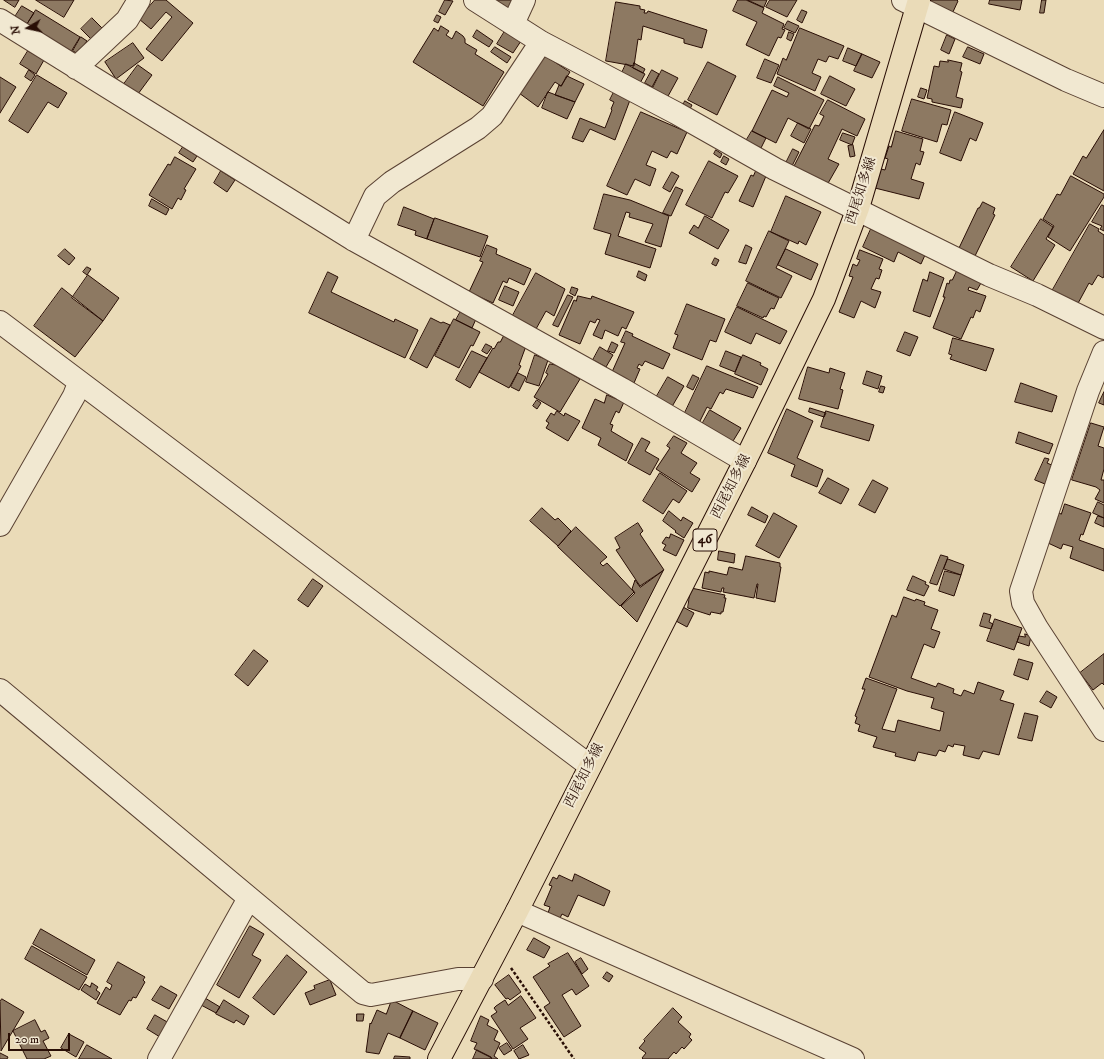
<!DOCTYPE html>
<html>
<head>
<meta charset="utf-8">
<style>
  body { margin:0 }
  #map { position:relative; width:1104px; height:1059px; overflow:hidden; background:#eadbb8; font-family:"IM FELL DW Pica",serif }
  canvas { display:block }
  .north { position:absolute; left:8px; top:8px; width:40px; height:40px; -webkit-text-stroke:3px #f1e8d1; paint-order:stroke; rotate:261deg; font-size:11px; font-weight:700; line-height:16px; text-align:center; color:#290e05 }
  .north::after { content:''; display:block; margin:auto; width:14px; height:18px; background:#290e05; clip-path:polygon(50% 0,100% 100%,50% 72%,0 100%) }
  .scale { position:absolute; left:8px; top:1033px; width:62px; height:18px; box-sizing:border-box; border:2px solid #290e05; border-top:0; padding-left:5px; font-size:12px; line-height:14px; white-space:nowrap; color:#290e05; -webkit-text-stroke:3px #f1e8d1; paint-order:stroke }
</style>
</head>
<body>
<div id="map">
<canvas width="1104" height="1059"></canvas>
<div class="north">N</div>
<div class="scale">20 m</div>
</div>
<script>
const c = document.querySelector('canvas').getContext('2d');
c.lineJoin = 'round';
function fillPath(path, color) { c.fillStyle = color; c.fill(path, 'evenodd'); }
function strokePath(path, color, width, dash) { c.strokeStyle = color; c.lineWidth = width; c.lineCap = dash ? 'butt' : 'round'; c.setLineDash(dash || []); c.stroke(path); }
function label(font, color, halo, rows, align = 'center') {
  c.font = font + ' "IM FELL DW Pica","Noto Serif JP",serif'; c.lineWidth = 4; c.setLineDash([]); c.textBaseline = 'middle'; c.strokeStyle = halo; c.fillStyle = color; for (const [text, x, y, turn = 0] of rows) {
    c.save(); c.translate(x, y); c.rotate((+turn || 0) * Math.PI / 180); c.textAlign = isNaN(turn) ? turn : align; if (halo) c.strokeText(text, 0, 0); c.fillText(text, 0, 0); c.restore();
  }
}
const building = new Path2D(`
  M4 0H19L15 7Z
  M36 0H74L64 17Z
  M155 0H166L193 23 162 61 146 49 172 17 166 12 151 29 139 19Z
  M445 0 453 1 445 15 439 12Z
  M485 0H518L510 14Z
  M738 0H746L764 8 762 13 784 24 782 29 785 30 781 38 778 37 769 56 746 45 757 22 733 11Z
  M748 0H767L764 7Z
  M770 0H797L787 17 766 7Z
  M932 0H957L958 1 952 14 930 3Z
  M990 0H1022L1020 10 989 4Z
  M1042 0H1046L1044 13H1040Z
  M616 2 640 6V9L645 10 644 13H647L648 11 707 30 702 48 684 43V39L643 26 641 40 638 39 634 66 606 61Z
  M22 6 34 13 25 27 13 20Z
  M36 10 80 37 69 55 25 28Z
  M802 10 807 12 802 23 797 20Z
  M437 15 441 17 438 23 434 21Z
  M92 18 103 29 92 40 81 29Z
  M788 21 799 26 795 33 784 28Z
  M441 26 449 31 446 35 452 39 456 31 463 36 465 39V43L477 50 475 54 504 72 483 106 413 62 434 28 438 31Z
  M800 28 844 46 838 59 829 56 826 62 818 59 812 73 821 77 815 91 777 74 783 58 786 60Z
  M477 30 493 41 489 47 473 37Z
  M505 31 521 41 513 53 497 44Z
  M789 32 794 34 791 41 787 39Z
  M947 35 955 39 949 54 941 50Z
  M81 37 87 41 78 54 73 51Z
  M133 43 144 58 116 79 105 62Z
  M495 47 511 57 507 63 491 52Z
  M968 47 984 54 980 64 963 57Z
  M848 48 862 54 856 66 843 61Z
  M28 51 44 60 36 74 20 64Z
  M862 54 880 62 872 78 854 71Z
  M544 55 570 72 561 86 555 82 538 107 519 93Z
  M765 59 779 65 771 83 757 78Z
  M948 60 962 63 960 71 962 72 956 97 963 99 961 108 932 102V99L927 98 934 66 939 67 940 61 948 62Z
  M708 62 736 76 717 115 688 100Z
  M634 63 645 69 643 73 633 68Z
  M626 64 645 74 639 85 621 75Z
  M138 65 152 75 138 94 124 84Z
  M29 70 35 75 31 81 25 77Z
  M652 70 659 74 652 87 645 83Z
  M662 70 678 78 667 98 652 90Z
  M37 75 67 93 58 108 48 102 28 133 9 121Z
  M567 76 584 84 575 102 555 95 559 85 561 86Z
  M830 76 855 89 846 106 821 94Z
  M0 77 16 87 0 113Z
  M778 77 824 100 809 129 788 118 776 143 752 131 772 90 787 97 789 93 774 86Z
  M921 88 927 90 924 99 918 97Z
  M548 92 575 102 567 119 542 108Z
  M614 92 630 100 615 140 590 129 583 142 572 138 580 118 605 128 612 110 611 109 614 102 610 100Z
  M912 99 951 110 947 125 942 124 937 142 902 131Z
  M828 100 865 119 857 136 842 129 828 159 839 164 827 185 793 168 815 125 819 126 824 116 820 114Z
  M685 101 692 105 689 111 682 108Z
  M641 112 687 132 677 154 671 151 667 158 652 151 646 165 656 169 650 186 635 179 627 195 607 186Z
  M955 112 983 123 976 141 970 138 961 161 940 153Z
  M798 123 811 129 804 143 791 136Z
  M1104 130V191L1073 174 1083 156 1086 158Z
  M752 131 766 138 761 148 746 141Z
  M896 131 923 139 920 151 924 152 920 165 916 163 911 179 924 183 919 199 875 188 881 169 885 170 888 159 885 158 889 146 891 147Z
  M843 133 855 137 852 145 840 140Z
  M853 145 855 156 850 157 848 146Z
  M183 147 197 156 193 162 179 153Z
  M793 149 799 152 792 166 786 163Z
  M716 150 722 154 720 158 714 154Z
  M724 156 729 159 726 165 721 162Z
  M175 157 196 169 184 189 186 190 181 200 178 198 172 209 149 195 168 164 170 165Z
  M709 161 738 176 728 193 725 192 712 218 686 205Z
  M221 171 235 180 227 192 214 183Z
  M756 171 766 176 753 207 739 201 751 175 753 176Z
  M672 172 679 176 670 192 663 188Z
  M1071 176 1104 194V197L1070 251 1048 237 1054 226 1043 219 1057 194 1060 195Z
  M676 187 683 190 671 216 663 213Z
  M604 194 630 200 669 216 661 247 645 242 653 224 629 217 630 213 626 212 618 236 656 249 650 268 605 254 611 234 594 229Z
  M786 196 821 212 806 245 799 241 798 244 771 232Z
  M152 199 169 209 166 215 149 206Z
  M983 202 995 208 993 214 995 215 975 256 959 248 978 208H979Z
  M1102 205 1104 206V231L1100 229 1102 226 1092 222Z
  M404 207 434 219 427 239 415 235 416 231 398 225Z
  M705 216 729 230 718 249 689 233 694 225 698 228Z
  M435 218 488 236 480 257 427 239Z
  M1041 219 1053 227 1046 239 1055 245 1033 281 1011 267Z
  M1090 224 1099 229 1098 231 1104 235V276L1103 278 1098 275 1092 285 1089 283 1076 307 1051 293Z
  M871 229 925 255 921 264 898 252 894 262 863 247Z
  M769 231 789 241 776 268 792 276 781 298 746 281Z
  M487 245 497 249 496 254 531 269 524 285 509 278 507 283 503 281 493 303 469 292 483 262 480 261Z
  M746 245 752 248 746 264 739 262Z
  M65 249 75 258 69 265 58 256Z
  M786 249 818 264 811 280 778 265Z
  M860 250 883 259 879 269 882 270 879 279 876 278 871 289 881 292 875 308 861 301 854 318 839 312 853 277 849 276 853 264 857 266 860 260 857 259Z
  M715 258 719 260 716 266 712 264Z
  M87 267 91 269 87 275 83 272Z
  M639 271 647 275 645 281 637 277Z
  M957 271 981 283 977 290 969 287 968 290 986 296 980 312 976 310 973 318 971 317 961 339 933 328 945 297H943L947 283 949 284 950 280H952Z
  M328 272 338 277 331 292 394 322 395 319 418 330 405 358 309 313Z
  M930 272 944 278 930 317 913 311 923 279 927 281Z
  M536 273 565 289 554 316 546 311 536 329 512 317Z
  M88 275 119 298 103 321 72 298Z
  M748 283 779 298 774 309 771 308 766 317 764 316 763 318 737 306Z
  M505 286 519 292 513 306 499 300Z
  M572 287 578 289 575 296 570 293Z
  M62 288 103 321 75 357 34 326Z
  M568 295 573 297 558 327 553 325Z
  M578 296 591 299 592 296 634 312 626 329 622 327 618 336 605 330 602 339 593 335 600 320 597 319 595 323 590 321 580 344 559 335 574 300 576 301Z
  M687 304 725 319 716 342 710 340 702 360 673 348 678 335 675 334Z
  M737 307 787 331 780 344 756 333 751 344 725 332Z
  M461 311 476 319 472 328 456 320Z
  M431 318 441 323 443 322 450 325 427 368 410 359Z
  M454 319 480 332 473 346 471 345 459 368 435 356Z
  M626 331 633 334 632 336 670 354 663 369 645 361 642 366 639 364 637 368 640 369 634 383 612 372 625 343 621 342Z
  M905 332 918 337 910 356 897 351Z
  M505 334 526 346 519 365 521 366 509 388 479 372 493 348 494 349 498 342H500Z
  M953 338 994 349 986 371 950 359 952 355 949 354Z
  M612 342 618 345 614 353 608 351Z
  M486 344 492 347 487 354 482 351Z
  M600 347 613 355 606 367 593 360Z
  M472 351 487 358 470 388 456 380Z
  M726 351 741 357 735 372 720 366Z
  M535 355 548 360 539 386 526 382Z
  M743 355 761 363 760 365 768 369 761 385 735 374Z
  M550 364 556 365 580 379 560 412 534 397 548 374 546 373Z
  M707 366 758 387 753 398 726 389 723 394 720 392 711 409 707 407 698 425 683 417Z
  M808 367 829 373 830 368 845 373 840 389 843 390 838 409 799 399Z
  M867 371 882 376 878 389 863 384Z
  M518 373 526 377 519 391 511 387Z
  M693 375 699 378 693 390 687 387Z
  M668 377 684 386 670 410 654 401Z
  M1021 383 1057 396 1052 412 1015 402Z
  M881 386 885 387 883 393 879 392Z
  M1104 392V405L1099 403Z
  M607 395 624 402 619 413 616 411 610 424 613 425 611 431 633 444 626 461 598 445 601 438 582 428 595 399 604 403Z
  M537 400 541 403 537 409 533 406Z
  M810 408 826 413 824 417 809 412Z
  M787 409 813 421 797 458 823 470 817 487 791 476 795 465 768 453Z
  M710 410 741 428 730 446 700 428Z
  M557 411 564 416 565 413 580 421 568 441 546 428 549 423 546 421 551 413 554 415Z
  M826 411 874 425 869 441 821 427Z
  M1091 423 1104 427 1098 446 1104 448V469L1101 480H1104V503L1095 499 1100 490 1096 487 1072 480Z
  M1019 432 1053 444 1049 454 1016 443Z
  M674 436 687 443 681 453 697 463 690 473 700 479 692 492 656 469 670 448 667 446Z
  M642 438 650 442 645 451 659 459 650 475 628 463Z
  M1045 458 1049 459 1047 463 1054 466 1045 484 1035 480Z
  M660 473 687 491 679 503 673 499 663 514 643 501Z
  M828 478 849 489 841 504 819 493Z
  M873 480 888 488 875 513 859 505Z
  M1098 502 1104 505V518L1093 513Z
  M1065 504 1091 513 1083 535 1081 534 1079 540 1104 549V571L1070 558 1073 547 1063 544 1061 549 1048 543 1059 513 1061 514Z
  M752 507 768 516 765 523 748 515Z
  M542 508 555 520 558 518 571 531 558 546 530 521Z
  M669 511 681 521 683 517 693 523 684 538 675 532 676 531 663 521Z
  M774 513 797 526 779 558 756 546Z
  M1098 516 1104 518V527L1095 523Z
  M638 523 643 531 640 534 664 570 640 586 616 550 620 548 615 538Z
  M576 527 607 557 600 563 603 566 607 563 634 592 620 606 558 547Z
  M671 534 684 540 676 556 663 550 666 545 662 543 666 537 669 538Z
  M719 551 735 554 734 563 718 560Z
  M941 555 948 557 937 585 930 583Z
  M746 556 780 563V567H781L775 602 756 598 758 584H757L754 598 723 592 724 588H722L721 592 702 588 705 572 709 573V571L727 575 729 567 742 570Z
  M948 559 964 565 961 575 944 569Z
  M663 571 637 622 621 606 635 593 632 589 635 580 640 587Z
  M945 571 961 575 954 596 939 591Z
  M913 576 926 582 925 584 929 586 924 596 907 590Z
  M313 579 323 586 308 607 298 600Z
  M691 588 725 595 724 598H726L723 612H721V614L711 612 710 615 688 608Z
  M904 597 915 601 916 599 925 602 924 605 938 610 931 629 940 632 934 648 924 644 911 678 936 687 938 683 954 689 953 693 961 696 964 690 974 694 978 682 1004 691 1000 700 1014 704 999 755 983 751 979 759 963 755 965 746 954 744 953 747 948 745 945 752 939 750 936 756 918 752 915 761 895 756 896 753 873 747 877 737 858 731 860 725 855 723 857 717 855 716 865 689H862L866 678 897 689 882 729 895 732 898 720 940 731 944 712 931 708 934 698 907 691 869 677 892 615 896 617Z
  M683 607 694 613 687 627 676 621Z
  M984 613 991 615 989 622 993 624 991 629 980 626Z
  M995 619 1022 628 1014 650 987 641Z
  M1025 634 1031 636 1029 646 1017 642 1019 636 1025 637Z
  M254 650 268 661 248 686 235 675Z
  M1104 654V685L1102 683 1093 690 1080 673Z
  M1019 659 1033 663 1028 680 1014 675Z
  M1047 691 1057 697 1051 708 1040 702Z
  M1025 713 1038 716 1032 741 1018 738Z
  M575 874 610 891 604 906 578 895 568 917 562 914 560 918 548 913 550 907 544 905 552 886 549 885 553 877 557 879 559 875 572 881Z
  M250 926 264 934 252 955 261 960 239 998 217 985Z
  M41 929 95 960 87 975 33 944Z
  M534 938 550 947 544 958 527 950Z
  M32 946 87 977 79 990 25 959Z
  M568 953 589 986 576 995 572 989 562 995 581 1026 564 1037 544 1007 550 1003 533 977 550 966 548 964Z
  M287 955 307 972 274 1015 253 998Z
  M581 958 588 969 582 974 575 962Z
  M118 962 145 977 143 980 145 982 136 998 133 997 131 1001 129 1000 120 1015 97 1003 106 987 110 990 112 985 107 982Z
  M607 972 613 976 609 982 603 978Z
  M509 975 521 992 510 1000 508 998 506 999 495 985Z
  M330 980 336 995 310 1005 305 993 315 989 314 986Z
  M92 983 98 987 96 990 100 993 96 1000 81 990 85 984 90 987Z
  M161 986 177 995 169 1009 152 1000Z
  M521 996 536 1018 520 1028 528 1039 513 1049 491 1016 497 1012 494 1008 496 1006 505 1000 508 1005Z
  M205 998 220 1007 216 1013 201 1005Z
  M2 999 24 1012 1 1051 0 1002Z
  M224 1000 249 1016 244 1025 236 1020 234 1023 216 1014Z
  M392 1000 413 1011 400 1038 388 1033 379 1054 366 1052 370 1023 371 1024 377 1010 386 1014Z
  M673 1008 682 1017 678 1022 691 1034 689 1037 692 1040 684 1049 682 1047 676 1054 674 1052 668 1059H643L642 1058 646 1053 639 1048 645 1041 644 1040Z
  M413 1011 438 1023 425 1050 400 1038Z
  M357 1014H364L363 1021H357Z
  M155 1015 169 1023 160 1037 147 1029Z
  M481 1016 489 1020 487 1025 498 1031 494 1040 500 1043 494 1056 498 1059H491L492 1058 474 1049 477 1043 471 1041Z
  M35 1020 41 1032 45 1030 49 1038 43 1041 51 1056 44 1059H27L13 1031Z
  M69 1034 84 1042 76 1057 61 1048Z
  M507 1043 512 1050 504 1055 499 1048Z
  M87 1045 112 1059H79Z
  M523 1045 529 1055 519 1059 514 1051Z
  M477 1050 491 1057 490 1059H473Z
  M0 1053 8 1057 7 1059H0Z
  M395 1056 410 1057V1059H394Z`);
const path = new Path2D(`
  M511 968 574 1059`);
const minor = new Path2D(`
  M475 0 541 42 676 113 775 169 989 275 1037 295 1104 328
  M903 0 1066 80 1104 96
  M0 20 354 240 622 389 745 461
  M513 24 524 0
  M76 68 127 20 139 0
  M354 240 375 196 392 182 478 128 492 116 541 42
  M0 322 590 766
  M1104 352 1088 391 1021 591 1023 603 1037 628 1104 730
  M0 525 74 396 79 383
  M0 690 363 993 371 995 458 979H482
  M517 911 853 1059
  M159 1059 249 898`);
const major = new Path2D(`
  M439 1059 517 911 745 461 824 299 858 208 919 0`);
const shields = [
  [705,540,24]
];
const shieldNames = [
  ["46",705,540]
];
const streetNames = [
  ["西尾知多線",862,191,-72],
  ["西尾知多線",732,487,-63],
  ["西尾知多線",585,776,-63]
];
fillPath(building, '#8d7962');
strokePath(building, '#290e05', 1);
strokePath(minor, '#594132', 24);
strokePath(major, '#290e05', 24);
strokePath(path, '#290e05', 2.5, [3, 2]);
strokePath(minor, '#f1e8d1', 22);
strokePath(major, '#eadbb8', 22);
for (const [x, y, w] of shields) { const box = new Path2D(); box.roundRect(x - w / 2, y - 11, w, 22, 3); c.fillStyle = '#f1e8d1'; c.fill(box); strokePath(box, '#290e05', 1); }
label('bold 13px', '#290e05', null, shieldNames);
label('14px', '#290e05', '#f1e8d1', streetNames);
</script>
</body>
</html>
